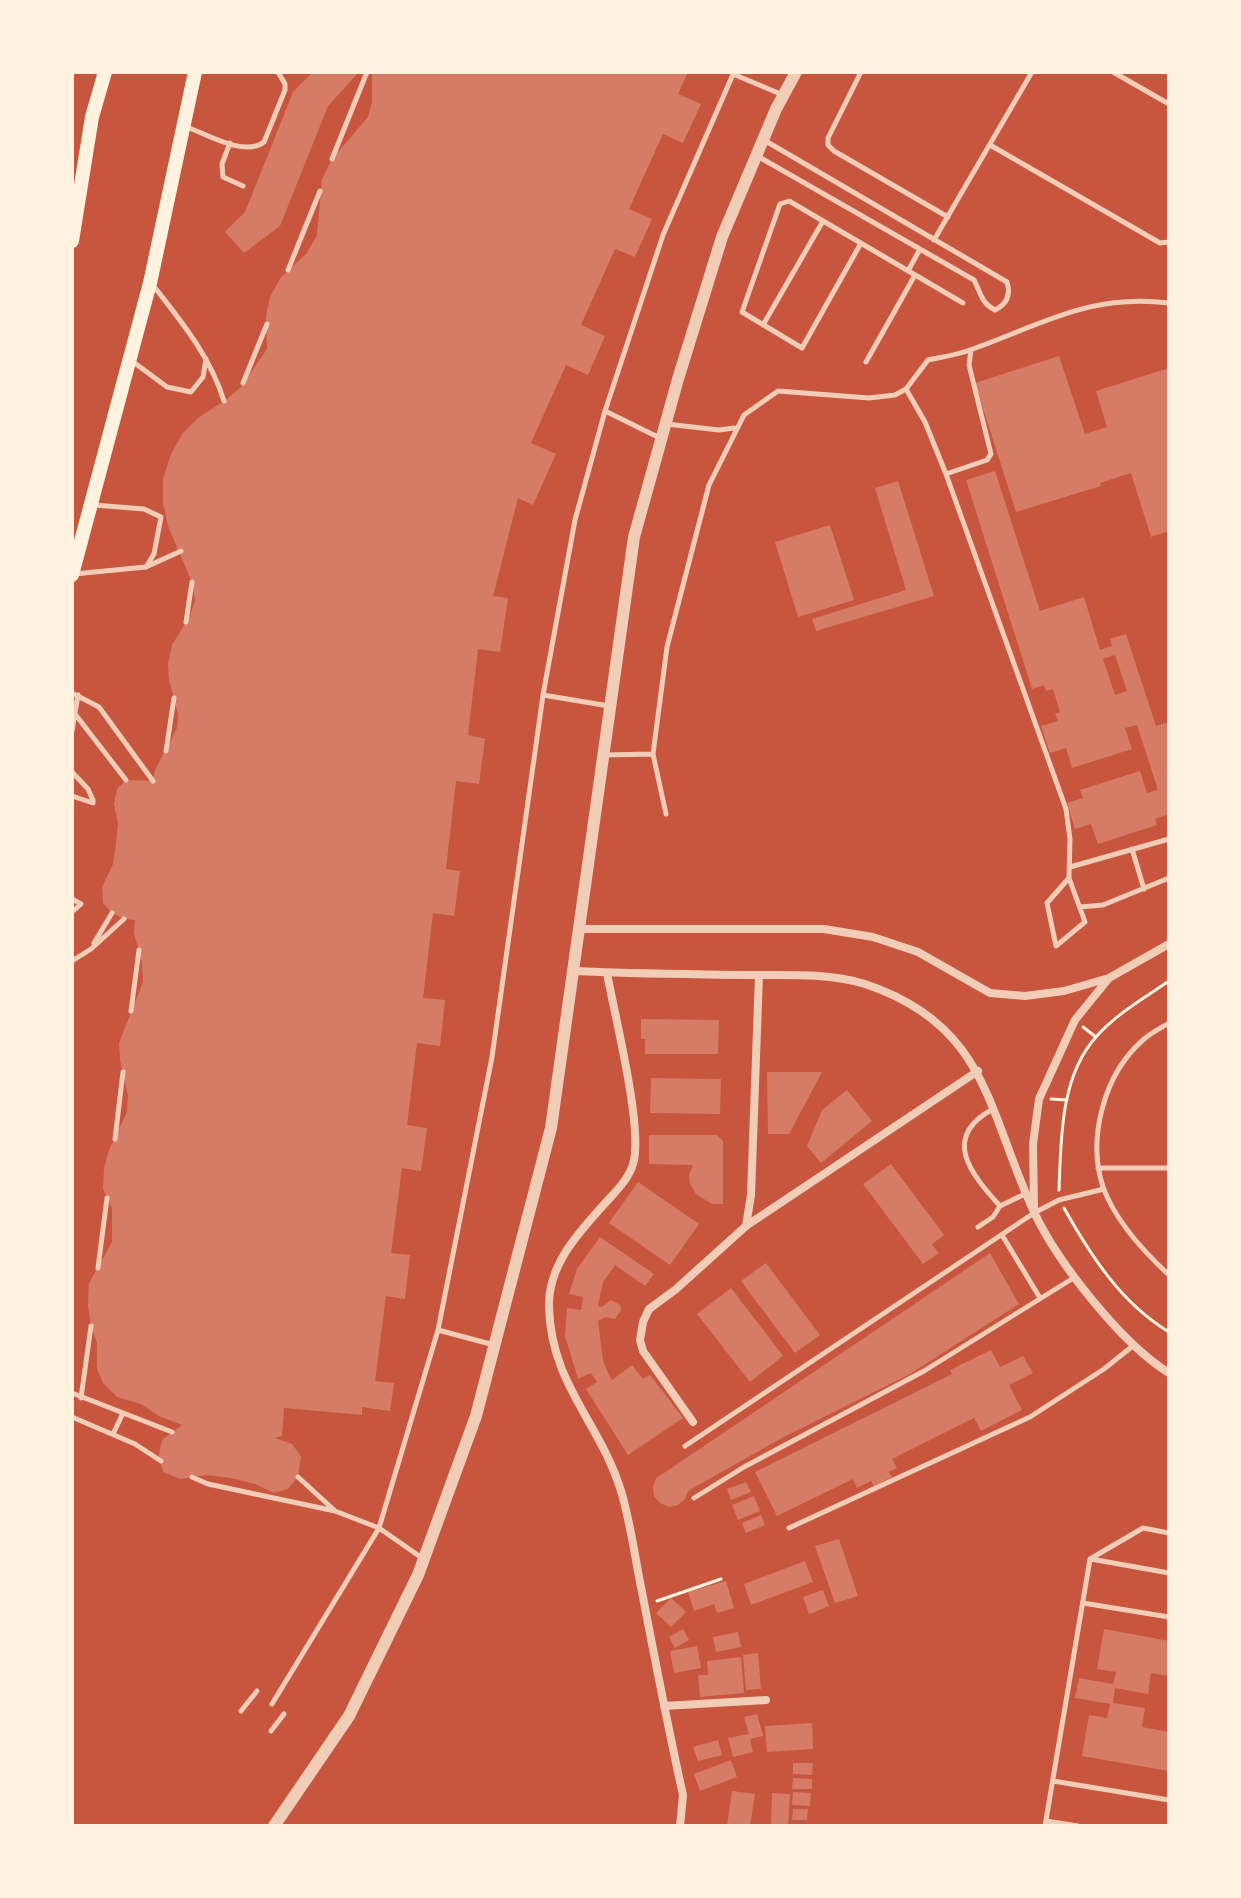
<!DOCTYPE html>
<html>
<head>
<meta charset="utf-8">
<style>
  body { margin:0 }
  #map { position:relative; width:1241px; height:1898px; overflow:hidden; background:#c8553d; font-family:"DejaVu Sans",sans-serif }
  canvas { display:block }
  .frame { position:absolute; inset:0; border:74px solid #fff3e0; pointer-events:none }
</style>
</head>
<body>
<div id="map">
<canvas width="1241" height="1898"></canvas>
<div class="frame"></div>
</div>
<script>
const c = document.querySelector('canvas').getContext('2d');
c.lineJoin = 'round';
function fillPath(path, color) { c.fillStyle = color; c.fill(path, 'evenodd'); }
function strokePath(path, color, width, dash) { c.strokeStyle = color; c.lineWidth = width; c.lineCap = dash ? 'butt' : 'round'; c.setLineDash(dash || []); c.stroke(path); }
const building = new Path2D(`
  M313 72H359L328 106 280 226 244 253 225 232 245 212 293 92Z
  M372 72H688L678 94 701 104 683 143 663 134 629 209 652 219 635 257 615 249 581 325 605 336 588 375 566 365 531 443 556 454 533 505 518 498 493 596 508 598 500 652 478 649 468 735 485 739 479 784 456 781 446 869 460 871 454 916 433 913 423 998 445 1000 440 1046 417 1043 407 1125 427 1128 421 1171 402 1168 391 1253 410 1255 405 1299 386 1296 375 1381 394 1383 390 1411 362 1407V1415L284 1408 282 1436 275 1438 292 1444 301 1456 298 1477 288 1489 274 1493 255 1484 231 1478 206 1475 180 1479 163 1472 159 1455 162 1440 182 1425 159 1416 141 1404 117 1397 103 1383 97 1369V1343L91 1326 88 1305 89 1283 112 1242V1208L103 1189 104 1168 109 1150 127 1112 128 1096 120 1060 119 1043 143 982 142 963 134 933 135 920 124 919 112 913 103 903 102 887 113 864 116 843 118 824 114 804 117 789 126 780 153 781 155 770 177 728 178 714 169 680 168 664 172 645 190 616 195 600 192 582 168 526 163 503V479L171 454 183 433 198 418 224 401 240 388 267 349 266 316 270 297 281 277 307 253 317 235 322 179 332 159 368 117 372 102Z
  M1059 356 1085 434 1107 427 1096 391 1169 368V531L1151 537 1131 473 1100 483 1101 486 1016 512 975 383Z
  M995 471 1040 611 1084 597 1100 650 1112 646 1110 639 1126 634 1156 726 1169 722V814L1155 819 1157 825 1098 844 1091 824 1075 829 1067 803 1083 798 1080 790 1140 771 1147 793 1158 790 1137 725 1125 728 1132 749 1072 768 1066 748 1050 753 1041 726 1058 721 1055 714 1060 712 1053 689 1046 691 1044 685 1032 689 966 480ZM1115 655 1127 691 1115 695 1103 659Z
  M898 481 934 596 816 631 812 619 906 590 875 488Z
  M830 525 854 600 798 617 775 542Z
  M641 1019 719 1020 718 1054H645V1039H641Z
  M767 1072H822L789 1134H768Z
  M651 1078 721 1079 720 1114 650 1113Z
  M847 1090 872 1121 821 1163 807 1146 822 1110Z
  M649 1135H717L723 1141V1204H712L696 1194 690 1184 689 1175 693 1165 649 1164Z
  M891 1164 944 1235 932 1244 939 1253 923 1264 863 1184Z
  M638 1182 699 1224 670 1265 609 1223Z
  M600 1237 654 1274 645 1286 615 1265 603 1282 598 1306 602 1307 611 1300 620 1305 621 1310 615 1319 605 1317 598 1321 603 1361 609 1375 612 1380 632 1365 643 1379 650 1375 683 1418 628 1455 586 1389 597 1382 591 1373 578 1379 565 1336 567 1308 581 1310 583 1297 569 1294 577 1269Z
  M990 1253 1019 1304 910 1374 782 1438 688 1491 685 1499 678 1505 669 1507 660 1503 654 1496 653 1487 656 1478 664 1473Z
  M766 1263 820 1335 795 1353 741 1281Z
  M731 1288 783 1356 750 1382 697 1314Z
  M991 1350 1000 1367 1023 1356 1033 1373 1009 1385 1022 1410 981 1431 974 1418 892 1459 897 1468 889 1472 892 1477 874 1486 871 1481 857 1488 853 1479 777 1516 755 1472 952 1374 950 1370Z
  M746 1482 751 1492 731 1500 727 1489Z
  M754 1496 760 1511 738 1520 732 1505Z
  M761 1515 765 1525 746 1533 742 1523Z
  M839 1539 858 1596 835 1603 815 1546Z
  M805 1561 813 1582 751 1605 744 1584Z
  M726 1581 734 1608 717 1613 714 1604 694 1611 688 1592Z
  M823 1590 829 1606 809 1614 803 1597Z
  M671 1598 686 1612 671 1627 656 1613Z
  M683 1629 689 1640 675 1648 669 1637Z
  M1104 1629 1169 1641V1676L1151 1673 1148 1694 1115 1688 1113 1703 1145 1708 1142 1727 1169 1732V1771L1082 1756 1089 1715 1107 1718 1110 1704 1075 1698 1079 1678 1113 1684 1116 1672 1097 1669Z
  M738 1632 741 1647 716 1652 713 1637Z
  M697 1646 701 1668 674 1673 670 1651Z
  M758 1653 761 1689 746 1690 743 1655Z
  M741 1657 744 1693 700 1697 698 1675H708L707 1661Z
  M757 1714 763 1736 750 1739 753 1752 733 1757 728 1738 749 1734 744 1717Z
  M812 1723 813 1749 767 1752 765 1726Z
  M718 1740 722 1755 698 1761 693 1747Z
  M731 1760 737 1777 700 1791 694 1774Z
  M793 1763H813L812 1775 793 1774Z
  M793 1778 812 1779V1789H792Z
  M732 1791 755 1794 750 1826H727Z
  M793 1792 811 1793 810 1806 792 1805Z
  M772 1793 790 1794 788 1826H771Z
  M793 1809H808L807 1820H792Z`);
const path = new Path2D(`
  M1083 1027 1096 1037
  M1051 1099 1067 1100
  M1059 1190C1061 1140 1060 1077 1096 1037 1116 1014 1144 998 1169 981
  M1064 1208C1091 1256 1121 1303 1169 1332
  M657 1601 721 1579`);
const service = new Path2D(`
  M861 72 828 138V145L834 151 948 217
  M1113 72 1169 104
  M733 74 783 95
  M187 127C208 135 245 157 264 142L285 90V84L278 72
  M230 143 222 164 223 177 243 186
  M990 145 1160 243 1169 242
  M759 157 974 280C981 293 981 303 995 310 1007 304 1011 295 1007 282L764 140
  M332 159 367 72
  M934 240 1032 72
  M861 243 802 348 742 312 780 204 789 201 963 303
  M288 270 320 191
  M908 271 920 249
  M152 284C181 321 210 356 224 401
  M763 325 823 221
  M132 361 167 387 191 392 203 377 206 359
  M866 362 915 275
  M243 383 267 324
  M906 389 925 422 946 474 1066 809 1070 839 1069 878 1047 903 1056 946 1085 922 1069 878
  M605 411 660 438
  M666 424 719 430 734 428
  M946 474 987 460 991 454 969 365 971 350
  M94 505 144 509 161 517 154 554 146 567
  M74 574 146 567 181 551
  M186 622 192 582
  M72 693 99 707 153 781
  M543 695 609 706
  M75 714 126 780
  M72 731 78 695
  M166 751 174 698
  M653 754 666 814
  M604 755 653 754 667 647 709 485 744 415 778 391 869 398 895 395 906 389 928 360C942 357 957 355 970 350 1041 325 1090 293 1169 303
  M72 772 88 789 93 800V803L72 796
  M1132 849 1144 889
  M1070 867 1169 839
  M72 899 81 904 72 912
  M1080 907 1103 905 1169 878
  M94 943 112 913
  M72 961 91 949 124 919
  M131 1011 139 950
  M1169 1023C1161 1028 1150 1033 1143 1040 1104 1074 1087 1138 1103 1187 1115 1220 1143 1251 1169 1275
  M993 1109C941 1137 970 1173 1000 1206L1027 1193
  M115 1139 123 1072
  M1098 1168H1169
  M978 1227 993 1217 1000 1206
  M1002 1235 1040 1298
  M98 1268 107 1198
  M438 1330 494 1345
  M72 1393 172 1432
  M81 1398 91 1326
  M72 1417 135 1444 161 1461
  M113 1434 123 1413
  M685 1446 1034 1213 1059 1200 1104 1189
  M192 1477 208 1484 335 1511 379 1528 422 1558
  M298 1477 334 1510
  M694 1498 744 1467 924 1371 1075 1277
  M789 1528 1030 1417 1104 1369 1134 1345
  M1091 1559 1169 1573
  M1083 1603 1169 1617
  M272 1704 379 1528 438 1330 492 1057 543 695 575 520 605 411 663 235 734 72
  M241 1711 257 1691
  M271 1731 284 1714
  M1053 1781 1169 1800
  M1046 1821 1078 1826
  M1045 1826 1090 1559 1143 1528 1169 1533`);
const minor = new Path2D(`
  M580 929H824L873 937 918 952 990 993 1025 996 1064 991 1109 978 1169 944
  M575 971C633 974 692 974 751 975 788 975 829 973 865 984 988 1025 987 1111 1034 1212 1058 1263 1121 1343 1169 1373
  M607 973C614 1013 644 1130 633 1164 629 1178 618 1189 609 1199 581 1230 548 1263 549 1307 551 1385 600 1422 621 1491 631 1524 635 1559 642 1592 655 1660 668 1728 683 1795L680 1826
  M1034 1208 1033 1144 1039 1099 1075 1020 1109 978
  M746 1226 751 1195 759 975
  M693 1422 643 1351 640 1340 643 1322 649 1309 675 1290 746 1226 978 1071
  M664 1706 766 1700`);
const tertiary = new Path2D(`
  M274 1826 349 1716 418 1575 476 1416 551 1128 634 537 678 379 722 237 776 109 796 72`);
const secondary = new Path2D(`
  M72 241 92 117 105 72
  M72 575 150 283 195 72`);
fillPath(building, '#d67c66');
strokePath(path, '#fff3e0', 3);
strokePath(service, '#f1ccb7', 5);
strokePath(minor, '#f1ccb7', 8);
strokePath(tertiary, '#f1ccb7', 12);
strokePath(secondary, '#fff3e0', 14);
</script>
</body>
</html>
